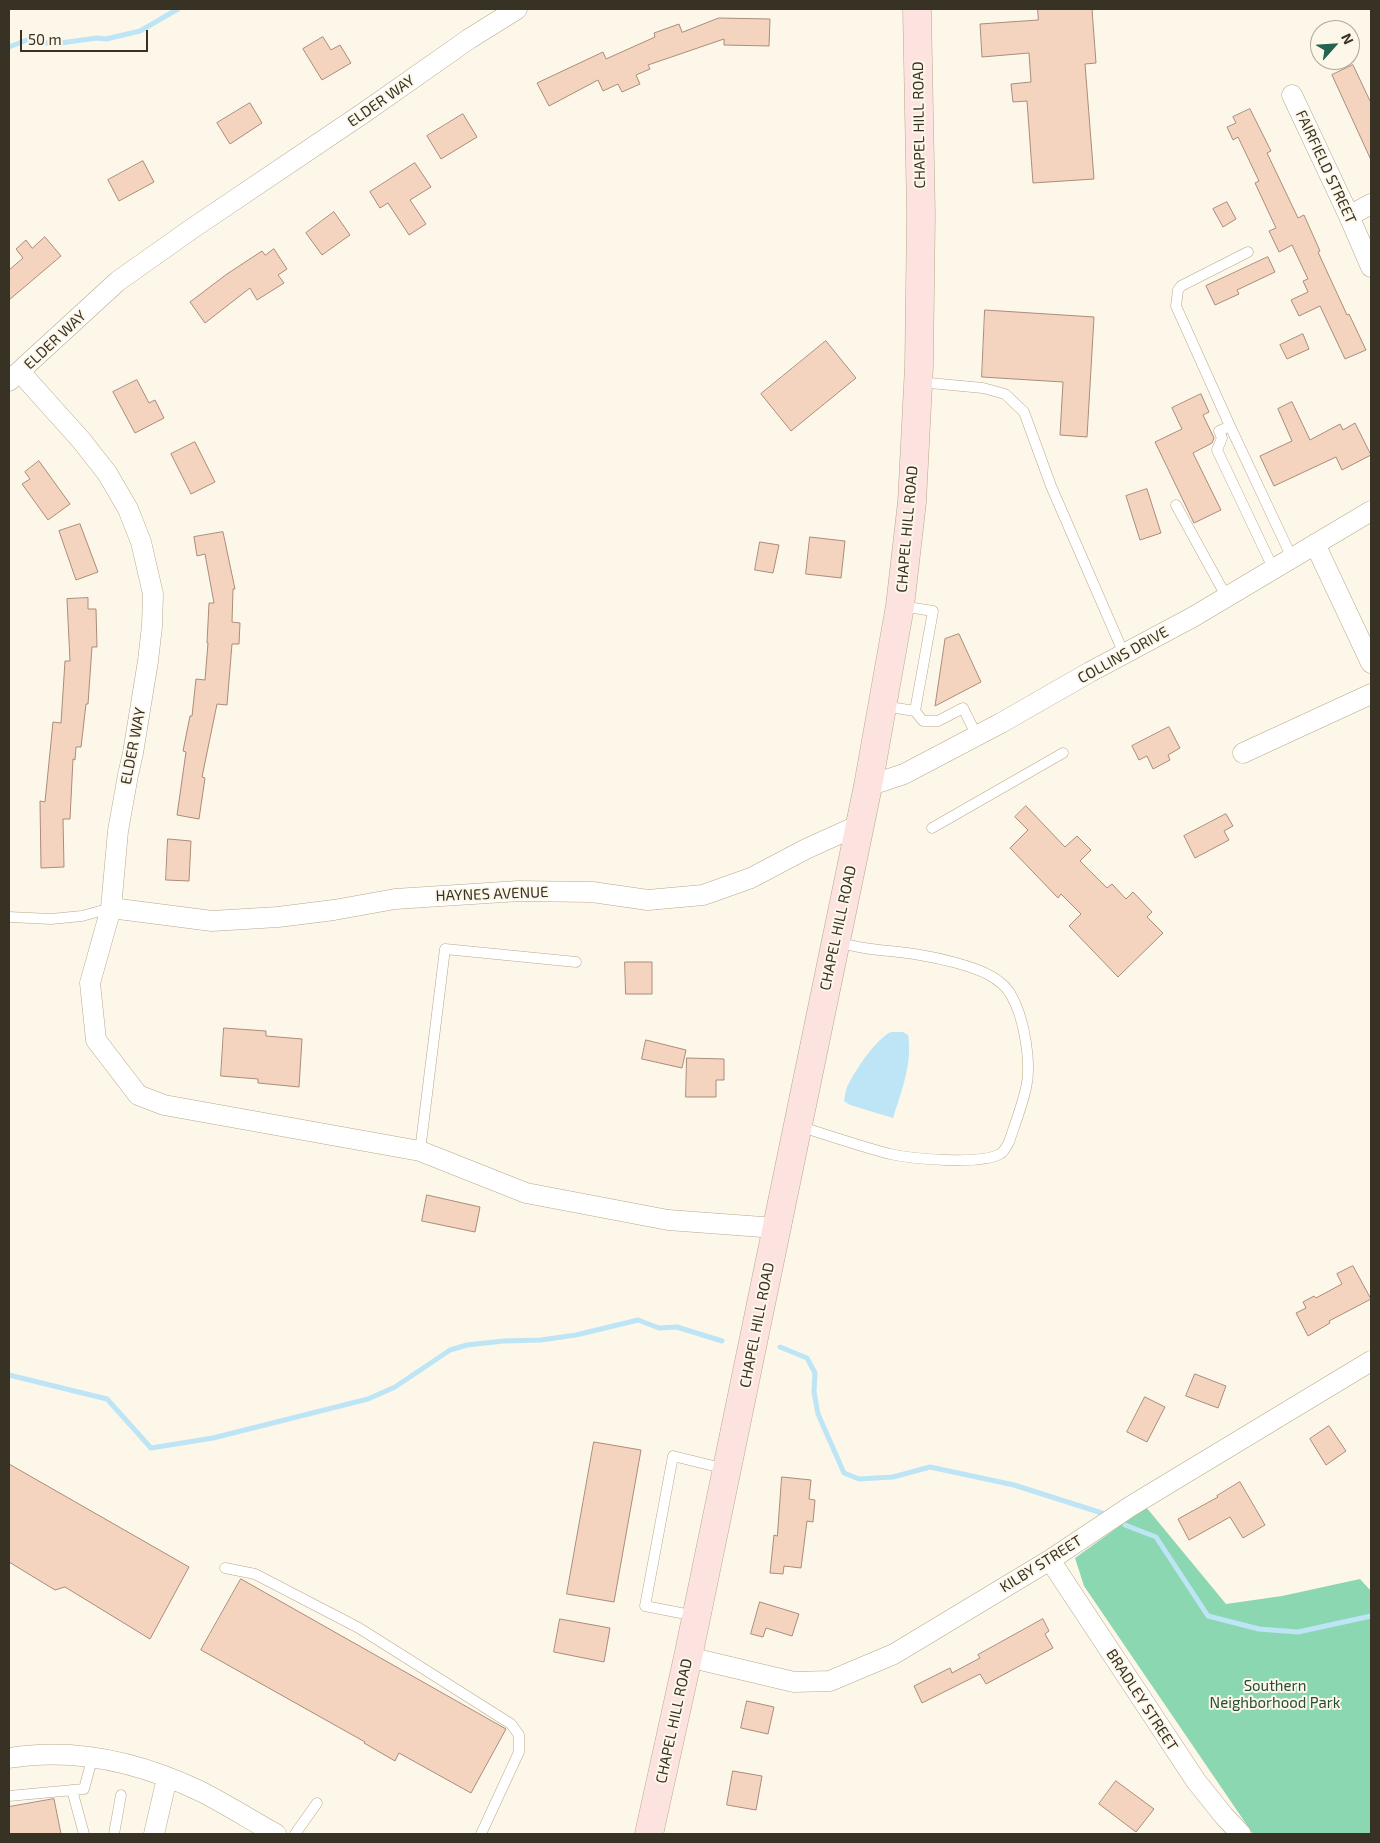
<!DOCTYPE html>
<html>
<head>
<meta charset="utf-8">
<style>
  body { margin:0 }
  #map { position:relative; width:1380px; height:1843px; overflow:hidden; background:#fdf7ea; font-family:"Exo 2",sans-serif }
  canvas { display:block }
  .frame { position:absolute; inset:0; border:10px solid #383225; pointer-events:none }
  .north { position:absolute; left:1310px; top:20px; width:50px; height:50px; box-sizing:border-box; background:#fdf7ea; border:1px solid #aea89b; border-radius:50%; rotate:64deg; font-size:14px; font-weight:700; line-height:20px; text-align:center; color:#383225 }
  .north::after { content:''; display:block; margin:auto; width:18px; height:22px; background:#236350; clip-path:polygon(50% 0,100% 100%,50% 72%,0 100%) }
  .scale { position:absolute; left:20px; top:30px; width:128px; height:22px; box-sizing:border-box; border:2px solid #383225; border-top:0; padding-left:6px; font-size:15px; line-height:18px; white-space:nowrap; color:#383225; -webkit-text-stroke:4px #fdf7ea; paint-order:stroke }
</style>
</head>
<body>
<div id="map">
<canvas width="1380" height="1843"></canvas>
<div class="frame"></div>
<div class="north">N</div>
<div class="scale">50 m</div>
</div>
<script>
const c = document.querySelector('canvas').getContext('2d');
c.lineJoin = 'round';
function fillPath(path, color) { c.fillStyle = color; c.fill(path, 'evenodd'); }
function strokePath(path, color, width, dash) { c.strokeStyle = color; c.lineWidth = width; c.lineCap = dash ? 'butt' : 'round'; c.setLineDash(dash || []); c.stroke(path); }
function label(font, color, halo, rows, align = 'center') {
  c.font = font + ' "Exo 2",sans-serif'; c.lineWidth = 4; c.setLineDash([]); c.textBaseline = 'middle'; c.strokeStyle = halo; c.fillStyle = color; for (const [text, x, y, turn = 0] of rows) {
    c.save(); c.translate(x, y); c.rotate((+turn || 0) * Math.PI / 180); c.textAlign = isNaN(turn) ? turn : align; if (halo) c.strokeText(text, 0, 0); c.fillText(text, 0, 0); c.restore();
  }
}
const green = new Path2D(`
  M1146 1507 1226 1604 1282 1596 1360 1579 1371 1591V1834H1253L1084 1586 1075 1558Z`);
const water = new Path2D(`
  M891 1032H903L908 1035C913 1062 901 1093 893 1118L850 1105 844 1101C845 1095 846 1088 849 1083 857 1068 876 1039 891 1032Z`);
const stream = new Path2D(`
  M9 47 27 40 53 44 97 38 106 39 140 31 178 9
  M780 1347 807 1358 815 1373 814 1392 818 1414 844 1473 859 1479 893 1477 930 1467 1014 1485 1102 1513
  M9 1375 107 1399 151 1448 213 1438 368 1399 395 1387 450 1350 467 1345 504 1341 541 1340 576 1335 638 1320 659 1328 677 1327 722 1341
  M1125 1525 1156 1537 1208 1616 1259 1629 1298 1632 1371 1616`);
const building = new Path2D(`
  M1038 9H1092L1096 63 1085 64 1094 179 1033 183 1027 101 1013 102 1011 84 1031 82 1029 53 982 57 980 24 1038 20Z
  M719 18 770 19 769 46 724 45V39L648 65 650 69 636 75 640 84 622 92 618 84 603 91 598 80 549 106 537 83 603 52 606 59 655 37 654 33 679 24 682 32Z
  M323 37 331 50 340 45 351 63 322 80 303 49Z
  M1353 65 1371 103V160L1332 75Z
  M250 103 262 123 230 144 217 123Z
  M1250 109 1271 151 1267 153 1298 218 1304 215 1320 251 1318 252 1347 315 1349 314 1366 350 1345 359 1320 306 1299 316 1291 300 1308 292 1303 281 1308 279 1292 245 1279 252 1269 231 1276 228 1255 183 1259 181 1238 137 1233 140 1227 127 1236 123 1233 117Z
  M463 114 477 137 441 159 427 136Z
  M143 161 154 182 119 201 108 180Z
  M415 163 431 187 410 200 426 224 409 235 388 203 380 208 370 192Z
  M1227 202 1236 219 1223 227 1213 209Z
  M334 212 350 235 322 255 306 233Z
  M45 237 61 256 9 300V270L23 258 16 249 26 240 32 248Z
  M274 249 287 269 278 275 284 283 257 300 250 288 205 323 190 302 227 274 262 251 265 255Z
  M1268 257 1275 272 1237 290 1239 294 1215 305 1206 286Z
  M985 310 1094 317 1087 437 1060 435 1063 382 982 377Z
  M1303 334 1309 349 1287 359 1280 345Z
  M826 341 856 378 791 431 761 394Z
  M137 380 149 403 155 400 164 418 135 433 113 392Z
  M1201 394 1209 412 1203 415 1214 438 1212 443 1193 453 1221 510 1194 523 1155 442 1182 429 1172 408Z
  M1292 402 1310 440 1340 424 1343 430 1355 423 1371 455 1342 470 1336 457 1274 486 1260 456 1292 441 1278 409Z
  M195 442 215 482 191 494 171 454Z
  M39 461 70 504 48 520 22 484 30 479 25 472Z
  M1147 489 1161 533 1140 540 1126 496Z
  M80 524 98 572 76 580 59 531Z
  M223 532 235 589H233L232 622 240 623 239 644H232L227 705 217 704 202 777 205 778 199 819 177 815 186 752 183 751 190 716H192L196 679 205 680 208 643H207L209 603H214L205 554 197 556 194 537Z
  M810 537 845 541 841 578 806 574Z
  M760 542 779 545 773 573 755 570Z
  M88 598V609H96L97 647H92L88 704H86L81 747H76L75 760 73 759 70 819H63L64 867 41 868 40 801 45 802 53 722 61 723 65 661H70L67 599Z
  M959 634 981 682 935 706 945 639Z
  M1169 727 1180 748 1168 755 1170 760 1153 769 1147 756 1139 760 1132 746Z
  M1026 806 1065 847 1077 836 1091 850 1080 861 1107 888 1112 884 1126 899 1133 892 1152 912 1147 917 1163 933 1118 977 1069 926 1081 914 1061 894 1058 898 1010 848 1028 830 1015 817Z
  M1226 814 1233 826 1224 831 1229 840 1195 858 1184 836Z
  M168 839 191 841 189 881 166 880Z
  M625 962H652V994H626Z
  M224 1028 266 1031V1036L302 1039 299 1087 258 1083V1079L221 1076Z
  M646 1040 686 1050 682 1068 642 1059Z
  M687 1058 724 1059V1080H716V1097H686Z
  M427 1195 480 1207 475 1232 422 1221Z
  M1353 1266 1371 1299 1329 1321 1330 1323 1308 1336 1296 1313 1306 1308 1303 1302 1314 1296 1316 1298 1342 1284 1337 1274Z
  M1195 1374 1226 1386 1218 1408 1186 1396Z
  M1145 1397 1165 1407 1147 1442 1127 1432Z
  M1329 1426 1346 1451 1326 1465 1310 1439Z
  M594 1442 641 1450 614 1602 567 1594Z
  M9 1464 189 1567 150 1639 65 1587 55 1590 9 1562Z
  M782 1477 811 1480 809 1499 815 1500 813 1522 807 1521 801 1568 784 1566 783 1574 770 1573 774 1535 777 1536Z
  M1240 1482 1265 1525 1243 1538 1230 1517 1189 1540 1178 1519 1218 1497 1217 1496Z
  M241 1579 506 1729 471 1793 399 1753 395 1761 364 1743 365 1742 201 1650Z
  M760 1602 799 1614 792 1636 766 1628 763 1637 751 1634Z
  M560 1619 610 1628 604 1662 554 1652Z
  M1043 1619 1049 1631 1045 1634 1053 1648 986 1684 980 1674 922 1703 914 1686 950 1668 952 1673 980 1658 978 1655Z
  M747 1701 774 1707 768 1734 741 1728Z
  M733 1771 762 1776 756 1810 727 1805Z
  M1116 1781 1154 1809 1136 1832 1099 1804Z
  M54 1799 61 1834H9V1807Z`);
const service = new Path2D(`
  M1248 252 1181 286 1178 290 1176 306 1230 426 1292 558
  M919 382 983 388 1005 394 1024 412 1051 486 1124 654
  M1230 426 1219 431 1222 438 1217 450 1273 568
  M1176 505 1226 596
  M883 706 915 711 933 611 901 606
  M915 711 923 721H938L963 708 977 736
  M932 828 1063 753
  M9 917 51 919 82 916 111 908
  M798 1126C828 1135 859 1146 890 1154 912 1159 980 1165 1000 1154 1005 1151 1006 1147 1009 1142 1015 1124 1022 1106 1026 1088 1032 1063 1024 1017 1011 995 1007 987 997 979 989 975 973 966 939 958 920 955 892 950 865 951 838 942
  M420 1151 445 949 576 962
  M225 1568 255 1574 359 1628 511 1724 519 1735V1752L481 1834
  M696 1616 645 1606 673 1456 726 1469
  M72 1790 84 1834
  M9 1796 84 1789 93 1756
  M114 1834 121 1795
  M295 1834 317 1803`);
const minor = new Path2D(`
  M1292 95 1349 216 1371 267
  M1349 216 1371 204
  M20 372 81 440 107 473 128 509 141 542 153 594 152 626 148 661 133 753 128 775 118 831 111 908 90 983 96 1040 138 1095 164 1105 420 1151 526 1193 668 1220 776 1228
  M9 381 118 281 193 228 365 112 469 39 517 9
  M1315 544 1371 663
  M1243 753 1371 694
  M868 786 904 774 1001 723 1090 672 1193 617 1371 511
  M111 908 212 921 278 917 334 910 395 899 519 891 592 892 648 900 703 895 751 878 806 849 859 825
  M1050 1560 1196 1781 1224 1816 1241 1834
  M688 1657 794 1682 830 1681 894 1654 1050 1560 1131 1506 1371 1361
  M9 1758C75 1747 142 1763 202 1792 227 1805 251 1820 276 1834
  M154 1834 167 1778`);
const secondary = new Path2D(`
  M649 1834 688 1657 868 786 900 606 912 502 919 366 921 215 917 9`);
const streetNames = [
  ["ELDER WAY",381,101,-35],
  ["CHAPEL HILL ROAD",919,125,-91],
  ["FAIRFIELD STREET",1326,167,65],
  ["ELDER WAY",55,340,-43],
  ["CHAPEL HILL ROAD",907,529,-85],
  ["COLLINS DRIVE",1123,655,-29],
  ["ELDER WAY",133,746,-79],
  ["HAYNES AVENUE",492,894,-2],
  ["CHAPEL HILL ROAD",838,928,-78],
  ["CHAPEL HILL ROAD",757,1325,-79],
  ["KILBY STREET",1041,1564,-32],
  ["BRADLEY STREET",1142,1700,57],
  ["CHAPEL HILL ROAD",674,1721,-78]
];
const parkNames = [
  ["Southern",1275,1686],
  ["Neighborhood Park",1275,1703]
];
fillPath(green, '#8bd7b1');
fillPath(water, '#bde5f5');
strokePath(stream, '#bde5f5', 5);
fillPath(building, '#f4d4bf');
strokePath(building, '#aa8c79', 1);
strokePath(service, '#b7a889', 11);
strokePath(minor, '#b7a889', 21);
strokePath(secondary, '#b7a889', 29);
strokePath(service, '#fff', 10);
strokePath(minor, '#fff', 20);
strokePath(secondary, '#fde3df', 28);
label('15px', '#383225', '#fdf7ea', streetNames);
label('15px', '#234d39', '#fdf7ea', parkNames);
</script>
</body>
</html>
